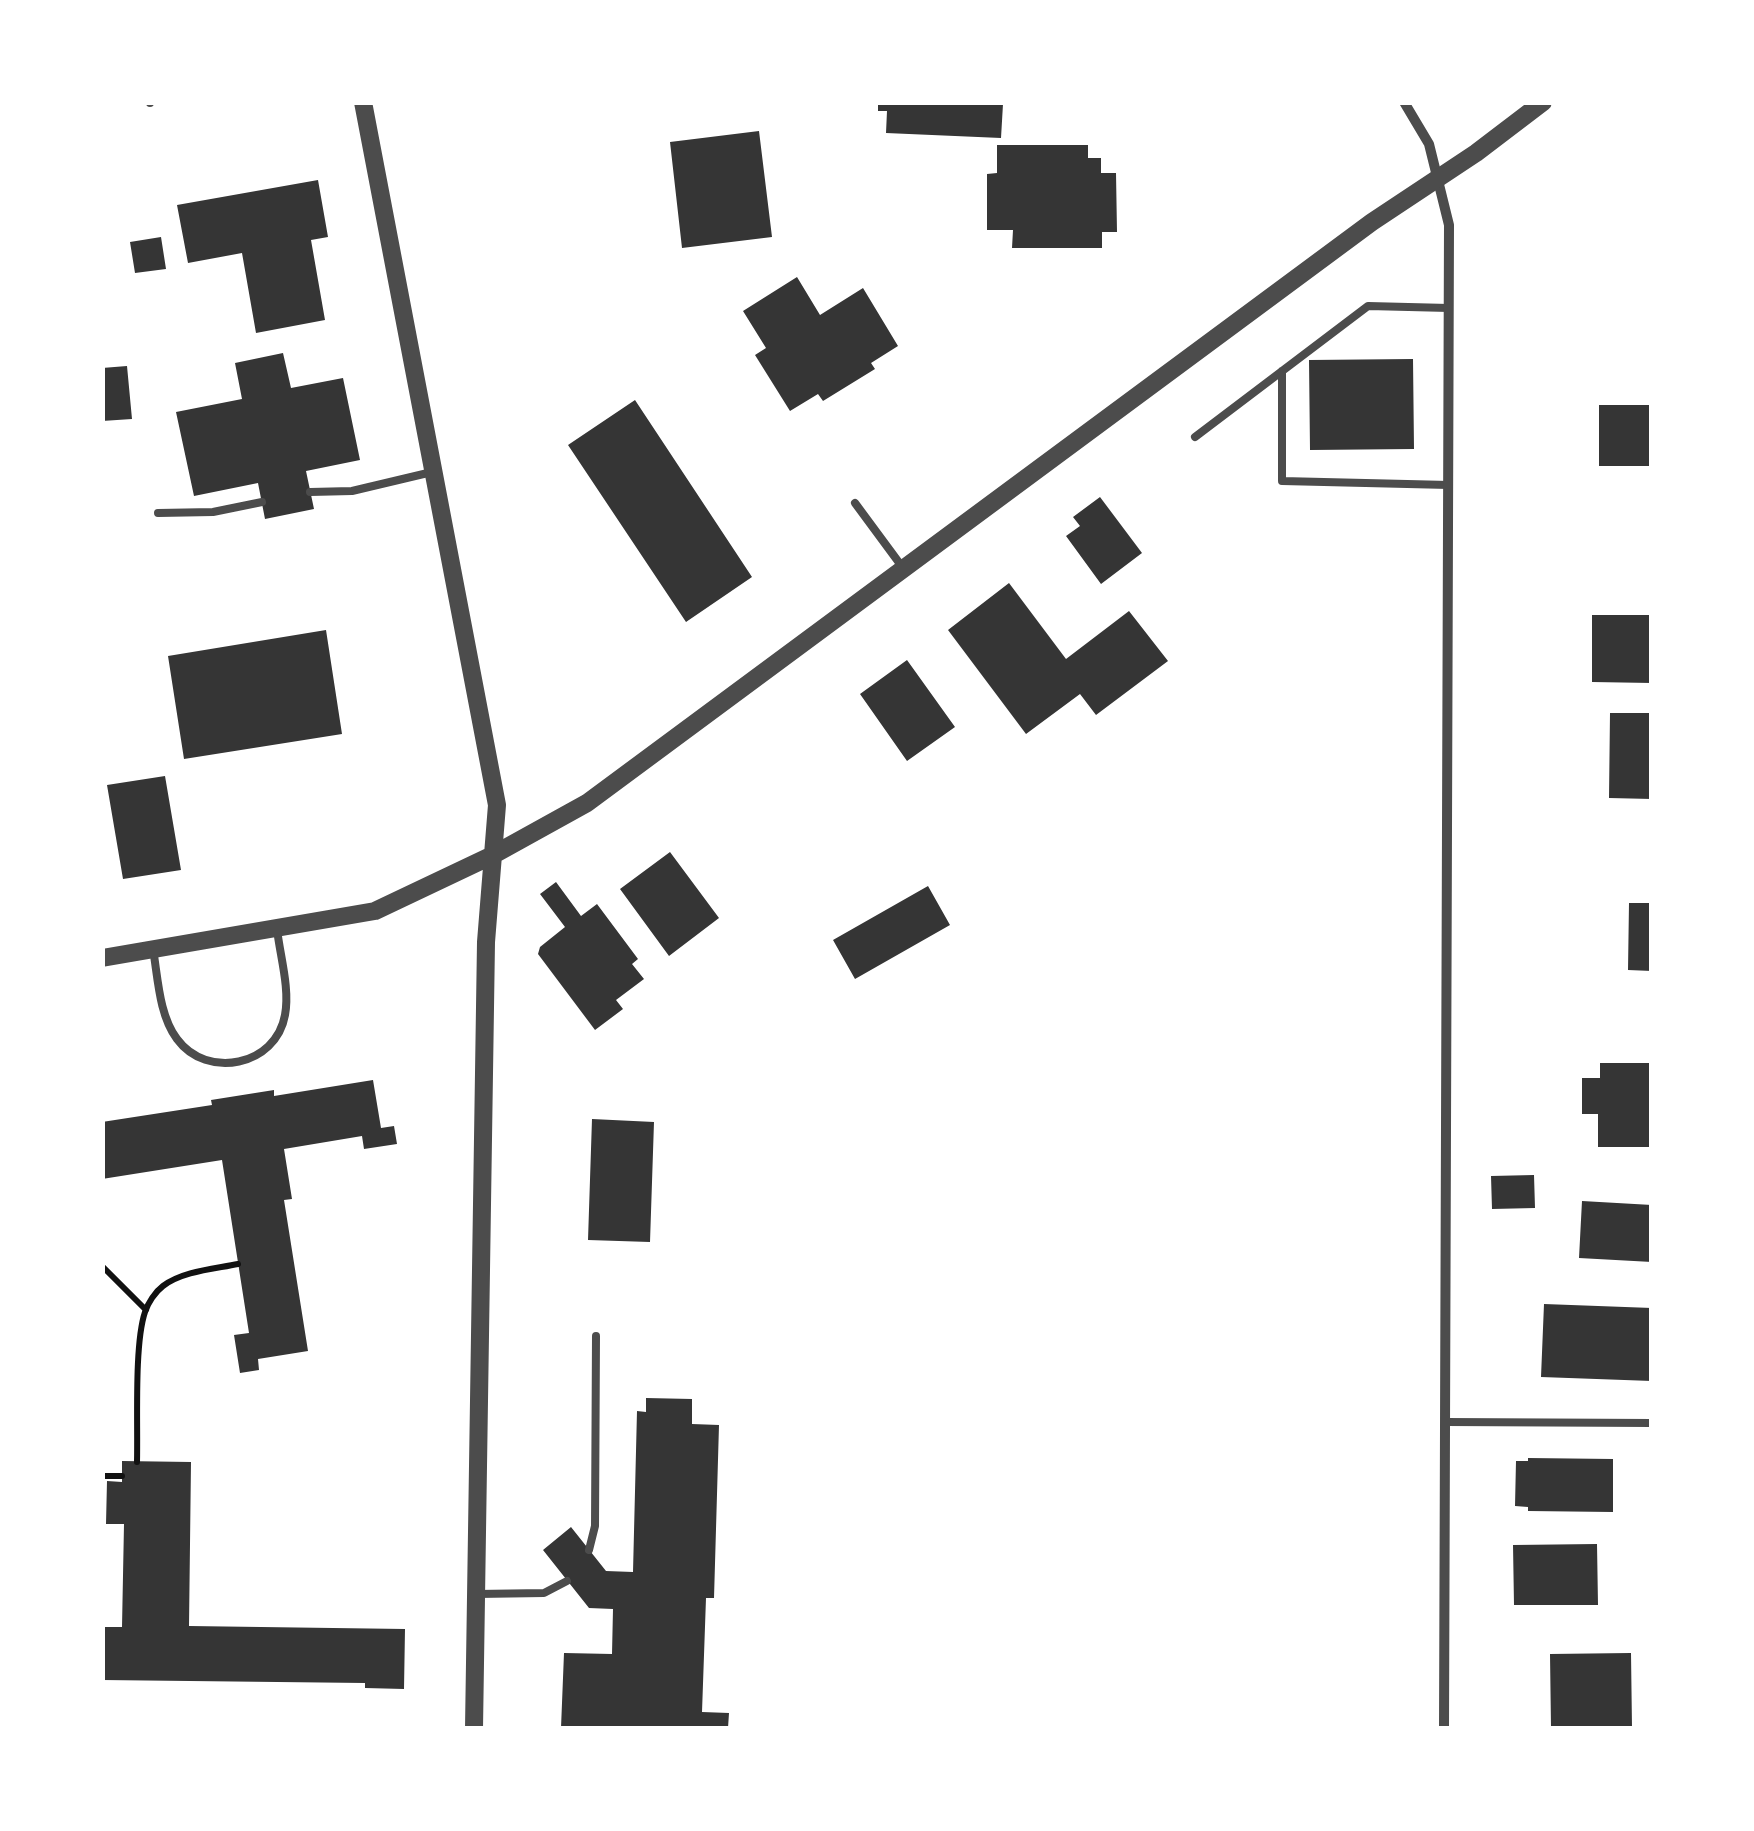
<!DOCTYPE html>
<html>
<head>
<meta charset="utf-8">
<style>
  body { margin:0 }
  #map { position:relative; width:1754px; height:1831px; overflow:hidden; background:#fff; font-family:"Alegreya Sans",sans-serif }
  canvas { display:block }
  .frame { position:absolute; inset:0; border:105px solid #fff; pointer-events:none }
</style>
</head>
<body>
<div id="map">
<canvas width="1754" height="1831"></canvas>
<div class="frame"></div>
</div>
<script>
const c = document.querySelector('canvas').getContext('2d');
c.lineJoin = 'round';
function fillPath(path, color) { c.fillStyle = color; c.fill(path, 'evenodd'); }
function strokePath(path, color, width, dash) { c.strokeStyle = color; c.lineWidth = width; c.lineCap = dash ? 'butt' : 'round'; c.setLineDash(dash || []); c.stroke(path); }
const building = new Path2D(`
  M878 102 1003 104 1001 138 886 133 887 111H878Z
  M759 131 772 237 682 248 670 142Z
  M997 145H1088V158H1101V173H1116L1117 232H1102V248H1012L1013 230H987V174L997 173Z
  M318 180 328 237 311 240 325 320 256 333 242 253 188 263 177 205Z
  M161 237 166 269 135 273 130 242Z
  M797 277 820 315 863 288 898 346 871 363 875 369 823 401 818 394 790 411 755 355 766 348 743 311Z
  M283 353 291 388 343 378 360 460 306 471 314 509 265 519 258 483 194 496 176 412 242 399 235 363Z
  M1413 359 1414 449 1310 450 1309 360Z
  M127 366 132 419 102 421V368Z
  M635 400 752 577 686 622 568 445Z
  M1599 405H1652V466H1599Z
  M1100 497 1142 553 1101 584 1066 536 1080 526 1073 517Z
  M1009 583 1066 659 1129 611 1168 661 1096 715 1080 694 1026 734 948 630Z
  M1592 615H1652V683L1592 682Z
  M326 630 342 734 184 759 168 656Z
  M907 660 955 727 907 761 860 694Z
  M1610 713H1652V799L1609 798Z
  M165 776 181 870 123 879 107 785Z
  M670 852 719 918 669 956 620 889Z
  M556 882 581 916 597 904 638 959 632 964 644 979 616 1000 623 1009 595 1030 538 954 540 947 565 927 540 894Z
  M928 886 950 925 855 979 833 940Z
  M1629 903H1652V971L1628 970Z
  M1600 1063H1652V1147H1598V1114H1582V1078H1600Z
  M373 1080 381 1128 394 1126 397 1144 364 1149 362 1136 284 1149 292 1199 284 1200 308 1351 258 1359 259 1370 240 1373 234 1335 249 1333 222 1160 102 1179V1122L212 1105 211 1100 274 1090V1096Z
  M592 1119 654 1122 650 1242 588 1240Z
  M1534 1175 1535 1208 1492 1209 1491 1176Z
  M1582 1201 1652 1205V1262L1579 1258Z
  M1544 1304 1652 1308V1381L1541 1377Z
  M646 1398 692 1399V1424L719 1425 714 1598H706L702 1712 729 1713 728 1728H561L564 1653 612 1654 613 1609 589 1608 543 1550 571 1527 606 1571 633 1572 637 1411 646 1412Z
  M1528 1458 1613 1459V1512L1528 1511V1507L1515 1506 1516 1461H1528Z
  M122 1461 191 1462 189 1626 405 1629 404 1689 365 1688V1683L102 1680V1627H122L124 1524H106L107 1481 122 1482Z
  M1597 1544 1598 1605H1514L1513 1545Z
  M1631 1653 1632 1728H1551L1550 1654Z`);
const path = new Path2D(`
  M102 1266 146 1310
  M137 1462C138 1424 134 1345 145 1312 148 1303 155 1292 163 1286 183 1271 214 1269 238 1264
  M102 1476H122`);
const service = new Path2D(`
  M150 103V102
  M1282 371V481L1449 485
  M1195 437 1368 306 1449 308
  M310 492 352 491 432 472
  M855 503 903 568
  M158 513 213 512 262 502
  M153 949C158 978 159 1015 177 1039 207 1080 276 1066 285 1015 290 988 280 956 277 929
  M1446 1422 1652 1423
  M589 1550 595 1526 596 1336
  M477 1594 544 1593 567 1581`);
const minor = new Path2D(`
  M1404 102 1429 144 1449 225 1444 1728`);
const tertiary = new Path2D(`
  M363 102 497 805 486 942 474 1728
  M102 958 375 911 493 855 587 803 1372 222 1476 153 1543 102`);
fillPath(building, '#353535');
strokePath(path, '#111', 6);
strokePath(service, '#4c4c4c', 8);
strokePath(minor, '#4c4c4c', 10);
strokePath(tertiary, '#4c4c4c', 18);
</script>
</body>
</html>
